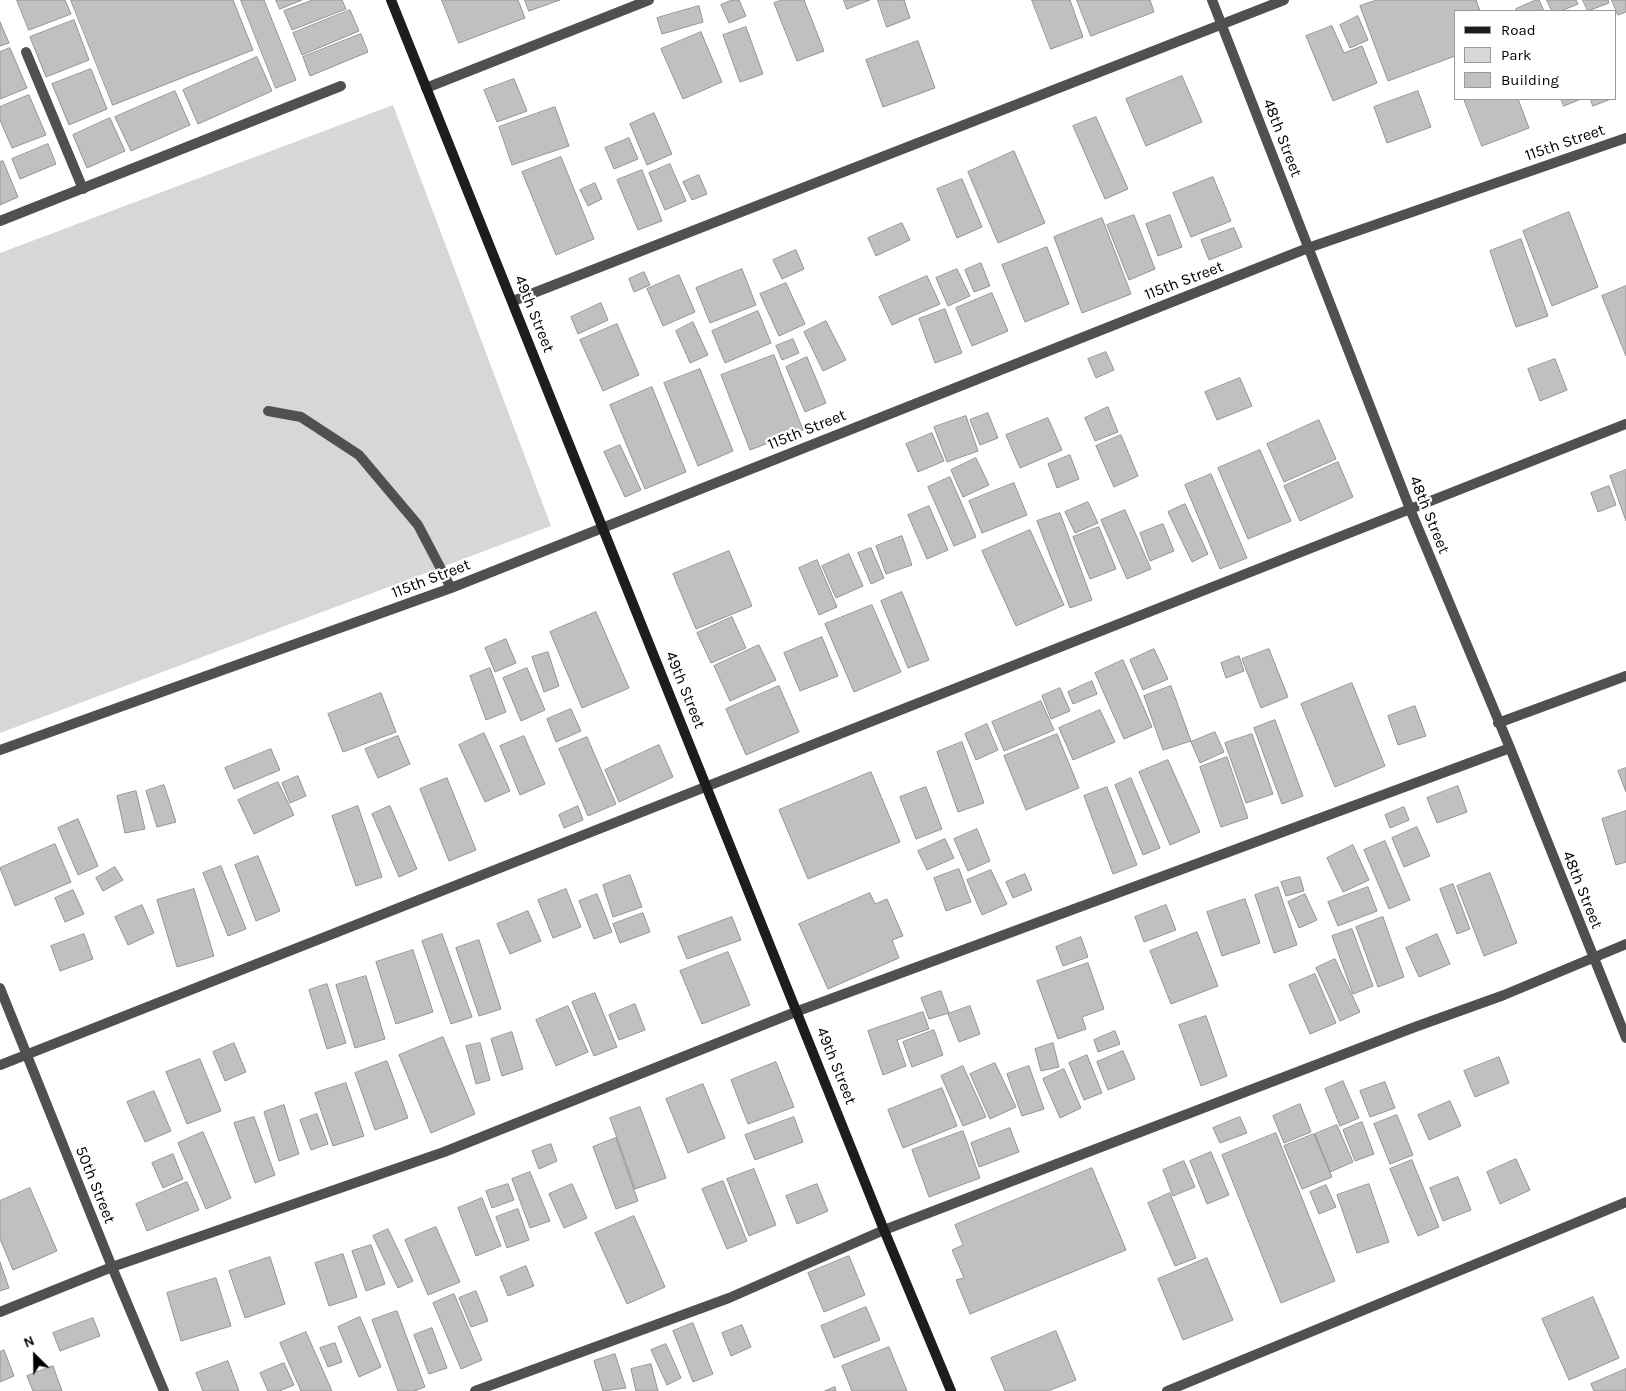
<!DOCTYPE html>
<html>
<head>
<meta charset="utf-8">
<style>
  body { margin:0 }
  #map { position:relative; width:1626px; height:1391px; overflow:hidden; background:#fff; font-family:Karla,sans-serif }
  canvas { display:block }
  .legend { position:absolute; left:1454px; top:10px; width:162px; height:90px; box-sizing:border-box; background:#fff; border:1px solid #999; margin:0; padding:6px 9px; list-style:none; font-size:15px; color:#000 }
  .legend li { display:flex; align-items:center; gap:10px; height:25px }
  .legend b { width:25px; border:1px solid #999 }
  .north { position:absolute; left:10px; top:1331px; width:50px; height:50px; -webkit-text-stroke:4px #fff; paint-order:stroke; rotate:337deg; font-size:14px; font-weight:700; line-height:20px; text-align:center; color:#000 }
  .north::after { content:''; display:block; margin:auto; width:18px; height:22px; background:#000; clip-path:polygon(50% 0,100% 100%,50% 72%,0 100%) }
</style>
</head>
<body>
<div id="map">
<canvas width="1626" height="1391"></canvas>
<ul class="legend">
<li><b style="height:6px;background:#1d1d1d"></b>Road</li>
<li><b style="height:14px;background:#d7d7d7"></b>Park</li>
<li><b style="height:14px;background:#c0c0c0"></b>Building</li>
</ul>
<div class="north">N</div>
</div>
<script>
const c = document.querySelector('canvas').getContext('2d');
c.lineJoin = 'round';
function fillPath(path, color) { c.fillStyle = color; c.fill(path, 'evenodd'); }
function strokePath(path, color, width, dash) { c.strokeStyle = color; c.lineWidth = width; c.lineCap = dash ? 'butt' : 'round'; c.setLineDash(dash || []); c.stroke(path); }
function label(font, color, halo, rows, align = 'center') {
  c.font = font + ' Karla,sans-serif'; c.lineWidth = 4.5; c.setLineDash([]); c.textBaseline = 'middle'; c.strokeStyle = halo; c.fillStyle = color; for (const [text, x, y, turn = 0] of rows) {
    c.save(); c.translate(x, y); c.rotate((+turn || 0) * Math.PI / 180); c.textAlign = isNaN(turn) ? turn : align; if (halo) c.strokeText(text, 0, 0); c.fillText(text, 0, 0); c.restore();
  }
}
const green = new Path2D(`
  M393 105 551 526 0 733V253Z`);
const building = new Path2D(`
  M17 0H65L71 14 29 30Z
  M71 0H233L253 50 113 105Z
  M241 0H264L296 80 276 88Z
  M276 0H302L280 9Z
  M313 0H342L346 9 292 30 284 11Z
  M442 0H518L525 18 459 43Z
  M525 0H560L529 11Z
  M732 0H739L746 16 729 23 721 5Z
  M782 0H804L824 51 797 61 774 3Z
  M844 0H870L847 9Z
  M878 0H904L910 18 887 27Z
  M1032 0H1070L1083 37 1051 49Z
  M1077 0H1150L1154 12 1091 36Z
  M1377 0H1476L1480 11H1455V56L1388 81 1360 6Z
  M1536 0H1539L1544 11H1518L1516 9Z
  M1547 0H1576L1578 4 1561 11H1552Z
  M1583 0H1608L1609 3 1588 11Z
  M1612 0H1626V12L1618 15Z
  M699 6 703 22 662 34 657 18Z
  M350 10 359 31 302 55 293 33Z
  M1358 16 1368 40 1350 48 1340 25Z
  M74 20 89 60 46 77 30 37Z
  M0 22 9 43 0 46Z
  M1332 26 1344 53 1362 46 1377 83 1333 101 1306 36Z
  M746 27 763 74 740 82 723 35Z
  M701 32 722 82 683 99 661 49Z
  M361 34 368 52 310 76 303 57Z
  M918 41 935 88 883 107 866 60Z
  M10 48 27 88 0 99V52Z
  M257 57 272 91 198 124 183 90Z
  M91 69 107 109 69 125 52 84Z
  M1182 76 1202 122 1146 146 1126 99Z
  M514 79 527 111 497 122 484 90Z
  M175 91 190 125 131 151 115 117Z
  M1418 91 1431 127 1387 143 1374 107Z
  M29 95 46 135 12 148 0 120V107Z
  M1464 99H1518L1529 128 1482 146Z
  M1561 99H1581L1564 106Z
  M1591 99H1611L1593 106Z
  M555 107 569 146 512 165 499 127Z
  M654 113 672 154 647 165 630 124Z
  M1096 117 1128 189 1105 199 1073 126Z
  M110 118 125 151 87 168 73 135Z
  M629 138 638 159 614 169 605 148Z
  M48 144 56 164 20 179 12 159Z
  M1014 151 1045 223 998 243 968 172Z
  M561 157 594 239 556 255 522 172Z
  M3 161 18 197 0 205V162Z
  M670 164 686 201 665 210 649 173Z
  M642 170 662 221 638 230 617 180Z
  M699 175 707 194 692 200 683 182Z
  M1213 177 1231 221 1191 237 1173 193Z
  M962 179 982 227 957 238 937 189Z
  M595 183 602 199 588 206 580 190Z
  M1569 212 1598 287 1552 306 1523 231Z
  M1134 215 1155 269 1129 280 1107 225Z
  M1170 215 1182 247 1158 256 1146 224Z
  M1102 218 1131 294 1082 313 1054 237Z
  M902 223 910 240 876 256 868 238Z
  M1234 228 1242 247 1209 260 1201 240Z
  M1521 239 1548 316 1516 327 1490 251Z
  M1047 247 1069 304 1025 322 1002 265Z
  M796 250 804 269 782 279 773 260Z
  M981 263 990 286 974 292 965 270Z
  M742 269 756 305 710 323 696 288Z
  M957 269 970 296 948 306 936 278Z
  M644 272 650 285 634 292 629 279Z
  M679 275 695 312 663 326 647 289Z
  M927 276 940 304 892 325 879 297Z
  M786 283 805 324 779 336 760 294Z
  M1626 286V356L1602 296Z
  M992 293 1008 331 972 346 956 308Z
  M601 303 608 320 578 334 571 317Z
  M945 309 962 353 935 363 919 319Z
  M758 311 771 343 725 363 712 331Z
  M826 321 846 360 823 371 804 332Z
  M693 322 708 355 690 363 676 331Z
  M617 324 639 375 603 391 580 340Z
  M793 339 799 353 782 360 776 346Z
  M1106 352 1114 370 1096 378 1088 359Z
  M774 355 803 430 750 450 721 375Z
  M807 357 826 403 805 412 786 367Z
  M1555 359 1567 390 1540 401 1528 369Z
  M700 369 733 451 698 466 664 383Z
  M1240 378 1252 406 1217 420 1205 392Z
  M652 387 686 472 645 489 610 405Z
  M1108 407 1118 432 1095 441 1085 418Z
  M988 413 998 438 980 445 970 420Z
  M966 416 978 451 947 462 934 427Z
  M1048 418 1062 450 1020 468 1006 435Z
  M1319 420 1336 459 1284 482 1267 444Z
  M932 433 944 461 918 472 906 444Z
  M1121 435 1138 476 1114 487 1096 446Z
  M620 445 641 490 625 497 604 452Z
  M1260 450 1291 521 1248 539 1218 468Z
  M1070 455 1079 479 1057 488 1048 464Z
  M976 458 989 485 963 497 951 470Z
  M1338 462 1353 497 1300 521 1284 486Z
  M1626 470V521L1610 476Z
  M1211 474 1247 558 1220 569 1185 485Z
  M950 477 976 537 954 546 928 487Z
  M1014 483 1027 515 982 533 969 501Z
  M1609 486 1616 505 1598 512 1591 493Z
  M1088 502 1098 523 1075 533 1065 512Z
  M1185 504 1208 554 1192 562 1168 512Z
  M929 506 948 550 927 559 908 515Z
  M1125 510 1151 569 1127 579 1101 520Z
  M1060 513 1092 600 1070 608 1037 521Z
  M1163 524 1174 551 1150 561 1140 533Z
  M1099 527 1116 569 1090 579 1073 537Z
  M1030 530 1064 605 1016 626 982 551Z
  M902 536 912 565 886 574 876 546Z
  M871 548 884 578 871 584 858 553Z
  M729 551 752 606 696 629 673 574Z
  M849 554 863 586 836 598 822 566Z
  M817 560 837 607 819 615 799 568Z
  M902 592 929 660 908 668 881 601Z
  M872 605 901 672 854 692 825 624Z
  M596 612 629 688 582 708 550 632Z
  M732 617 746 648 711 663 697 633Z
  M822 637 838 676 800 691 784 653Z
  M506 639 516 663 495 672 485 648Z
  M759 645 776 680 730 701 714 666Z
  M1154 649 1168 679 1143 690 1130 660Z
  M1269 649 1288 697 1261 708 1242 659Z
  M548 652 559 686 544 692 532 657Z
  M1239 656 1244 671 1226 678 1221 663Z
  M1123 660 1152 727 1124 739 1095 673Z
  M490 668 506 712 486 720 470 676Z
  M527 668 545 710 521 721 503 678Z
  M1092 681 1097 694 1073 704 1068 692Z
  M1352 683 1385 766 1335 787 1301 704Z
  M779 686 799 732 746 755 726 709Z
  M1171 686 1191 741 1163 750 1144 696Z
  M1060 688 1070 711 1051 719 1042 696Z
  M381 693 396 732 343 752 328 714Z
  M1041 701 1054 730 1004 751 992 722Z
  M1415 706 1426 736 1398 745 1388 716Z
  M571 709 581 731 556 742 547 719Z
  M1100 710 1115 742 1073 760 1059 728Z
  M1275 720 1303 796 1282 804 1254 728Z
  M987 724 998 750 976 760 965 734Z
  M1215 732 1224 752 1200 763 1191 742Z
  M484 733 510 791 485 802 459 745Z
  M1057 734 1079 788 1026 810 1004 756Z
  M1252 734 1273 794 1246 803 1225 743Z
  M398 736 410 764 378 778 365 749Z
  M524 736 545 784 520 795 500 746Z
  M587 737 616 804 588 816 559 749Z
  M962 742 984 803 958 812 937 752Z
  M659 745 673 777 619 802 605 770Z
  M271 749 280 770 234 789 225 768Z
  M1227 757 1248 818 1221 827 1200 767Z
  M1168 760 1200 832 1170 845 1139 772Z
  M1626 768V792L1618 771Z
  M871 772 900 842 808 879 779 810Z
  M298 776 306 796 290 803 282 783Z
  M447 778 476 850 449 861 420 789Z
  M1131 778 1160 848 1143 855 1115 785Z
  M278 782 294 815 254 834 238 800Z
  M164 785 176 822 157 827 146 791Z
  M1458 786 1467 812 1437 823 1427 798Z
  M926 787 942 829 916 839 900 797Z
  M1107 787 1137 865 1113 874 1084 796Z
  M136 791 145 829 125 833 117 796Z
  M358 806 382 877 356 886 332 816Z
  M390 806 417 869 399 877 372 814Z
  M578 806 583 820 564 828 559 815Z
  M1404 807 1409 820 1390 828 1385 815Z
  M1626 811V862L1616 865 1602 819Z
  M78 819 98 866 78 875 58 828Z
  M1417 827 1430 856 1404 867 1392 838Z
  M977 829 990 861 968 871 954 839Z
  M945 839 954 858 927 870 918 851Z
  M1385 841 1410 900 1389 909 1364 850Z
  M55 844 71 882 15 906 0 868Z
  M1353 845 1369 880 1343 892 1327 858Z
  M258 856 280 911 256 921 235 865Z
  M221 866 246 929 228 936 203 873Z
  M115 867 123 880 103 891 96 878Z
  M959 869 971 902 946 911 934 878Z
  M991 870 1007 904 982 915 967 880Z
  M1490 873 1517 943 1484 956 1457 886Z
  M1025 874 1032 890 1013 898 1006 882Z
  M630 875 642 907 613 917 603 885Z
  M1300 877 1304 891 1286 896 1281 882Z
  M1453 884 1470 929 1457 934 1440 889Z
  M1278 887 1297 945 1274 953 1255 895Z
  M1368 887 1377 911 1338 926 1328 902Z
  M194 889 214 956 177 967 157 900Z
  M566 889 581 927 553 938 538 900Z
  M73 890 84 914 65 922 55 898Z
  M870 893 875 904 887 899 903 936 892 940 899 958 828 989 799 924Z
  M597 894 612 932 594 939 579 901Z
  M1305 894 1317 920 1299 928 1288 902Z
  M1245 899 1260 943 1222 956 1207 912Z
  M142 905 154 933 128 945 115 917Z
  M1166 905 1176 930 1144 942 1135 917Z
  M528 911 541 941 510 954 497 924Z
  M643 913 650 932 620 943 613 924Z
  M732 917 741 940 687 959 678 937Z
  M1383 917 1404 977 1378 987 1356 927Z
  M1352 929 1373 986 1353 994 1332 936Z
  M1197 932 1218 986 1171 1004 1150 951Z
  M84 934 93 959 60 971 51 946Z
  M442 934 472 1017 451 1024 422 941Z
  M1437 934 1450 964 1419 977 1406 948Z
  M1081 937 1088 957 1063 966 1056 947Z
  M479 940 501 1009 479 1016 456 948Z
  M413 950 433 1012 396 1024 376 962Z
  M728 952 750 1005 702 1024 680 971Z
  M1335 959 1360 1012 1340 1021 1316 968Z
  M1088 963 1104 1009 1082 1017 1086 1029 1058 1039 1037 981Z
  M1315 974 1336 1023 1310 1034 1289 985Z
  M366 976 385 1039 355 1048 336 985Z
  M327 984 346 1043 327 1049 309 990Z
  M941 991 949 1013 929 1019 921 998Z
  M595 993 617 1047 594 1056 572 1002Z
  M635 1004 645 1030 619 1040 609 1015Z
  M568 1006 588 1052 556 1066 536 1020Z
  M970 1006 980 1034 959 1042 948 1014Z
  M923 1012 929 1029 897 1040 906 1066 883 1075 868 1031Z
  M1206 1016 1227 1076 1201 1086 1179 1025Z
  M934 1030 943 1055 912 1067 903 1042Z
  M1115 1031 1120 1044 1098 1052 1094 1040Z
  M512 1032 523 1069 502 1076 491 1039Z
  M443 1037 475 1114 431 1133 399 1055Z
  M234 1043 246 1072 225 1081 213 1052Z
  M480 1043 490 1080 476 1084 466 1046Z
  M1053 1043 1059 1067 1041 1071 1035 1049Z
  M1123 1051 1135 1079 1108 1090 1097 1062Z
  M1087 1055 1102 1093 1084 1100 1069 1063Z
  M1499 1057 1509 1083 1475 1097 1464 1071Z
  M200 1059 221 1111 187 1124 166 1072Z
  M387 1061 408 1118 375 1130 355 1073Z
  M776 1062 794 1107 748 1124 731 1080Z
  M995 1063 1016 1107 990 1119 970 1074Z
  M963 1066 986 1117 963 1126 941 1076Z
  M1029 1066 1044 1109 1022 1116 1007 1074Z
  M1064 1069 1081 1108 1060 1118 1043 1079Z
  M1343 1081 1359 1118 1340 1126 1325 1089Z
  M1385 1082 1395 1108 1370 1117 1360 1091Z
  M346 1083 364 1136 333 1146 315 1093Z
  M703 1084 725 1138 688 1153 666 1099Z
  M942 1088 957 1126 903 1148 888 1110Z
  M154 1091 171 1131 145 1142 127 1102Z
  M1450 1101 1461 1126 1429 1140 1418 1115Z
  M1300 1104 1311 1132 1284 1143 1273 1116Z
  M284 1105 299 1154 279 1161 264 1112Z
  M640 1107 666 1178 635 1189 610 1118Z
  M317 1114 328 1144 311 1150 300 1120Z
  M1397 1115 1413 1155 1390 1164 1374 1124Z
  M254 1117 275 1175 255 1183 234 1123Z
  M794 1117 803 1142 755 1160 745 1135Z
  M1240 1117 1247 1133 1220 1143 1213 1128Z
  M1362 1122 1374 1154 1355 1161 1343 1130Z
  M1337 1125 1353 1162 1330 1172 1315 1134Z
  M1010 1128 1019 1152 979 1167 971 1143Z
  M963 1131 980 1178 929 1197 912 1150Z
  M203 1132 231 1198 206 1209 178 1143Z
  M1276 1133 1335 1281 1281 1303 1222 1155Z
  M1314 1134 1332 1177 1302 1189 1284 1146Z
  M616 1138 638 1201 616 1209 593 1147Z
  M551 1144 557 1161 539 1169 532 1151Z
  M1211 1152 1229 1195 1207 1204 1190 1161Z
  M173 1154 183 1179 163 1188 152 1163Z
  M1516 1159 1530 1190 1500 1204 1487 1172Z
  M1412 1160 1439 1227 1418 1236 1390 1169Z
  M1184 1161 1195 1187 1173 1196 1163 1170Z
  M1092 1168 1126 1250 970 1314 956 1280 964 1278 952 1250 963 1245 955 1225Z
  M754 1169 776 1225 749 1236 727 1179Z
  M530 1172 550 1221 530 1228 512 1179Z
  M1458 1177 1471 1210 1443 1221 1430 1188Z
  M723 1181 747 1241 727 1249 702 1189Z
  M187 1182 199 1210 147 1231 136 1204Z
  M508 1184 514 1200 492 1208 486 1191Z
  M572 1184 587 1218 564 1228 549 1194Z
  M817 1184 828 1211 797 1224 786 1196Z
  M1369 1184 1389 1242 1357 1253 1337 1195Z
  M1326 1185 1336 1207 1319 1214 1310 1192Z
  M30 1188 57 1251 13 1270 0 1239V1201Z
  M1170 1193 1196 1258 1175 1266 1148 1203Z
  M482 1198 501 1246 476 1256 458 1208Z
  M518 1209 529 1240 507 1248 496 1217Z
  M634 1216 665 1287 627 1304 595 1233Z
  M436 1227 460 1282 428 1295 405 1240Z
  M388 1229 413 1281 398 1288 373 1236Z
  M371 1245 385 1284 366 1291 352 1251Z
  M343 1254 357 1297 329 1306 315 1263Z
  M849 1256 865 1295 824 1312 808 1273Z
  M270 1257 285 1304 245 1318 229 1271Z
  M1207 1258 1233 1320 1183 1340 1158 1279Z
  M0 1262 9 1288 0 1291Z
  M526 1266 534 1286 508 1296 500 1277Z
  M216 1278 231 1326 181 1341 167 1293Z
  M476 1291 488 1321 471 1327 459 1298Z
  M454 1294 482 1360 461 1369 433 1303Z
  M1593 1297 1619 1358 1569 1380 1542 1319Z
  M866 1307 880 1340 834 1358 821 1326Z
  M397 1311 425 1387 414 1391H398L372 1320Z
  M360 1317 381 1367 359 1377 338 1327Z
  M93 1318 100 1336 60 1351 53 1333Z
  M693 1323 713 1374 693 1382 673 1331Z
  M742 1325 751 1347 731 1356 722 1333Z
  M432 1328 447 1368 429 1374 414 1335Z
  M1056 1331 1076 1380 1048 1391H1005L991 1358Z
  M306 1332 332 1391H301L280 1343Z
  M335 1343 342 1362 328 1367 320 1348Z
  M666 1344 681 1378 667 1385 651 1350Z
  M889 1347 907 1391H852L842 1366Z
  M4 1350 14 1376 0 1382V1352Z
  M615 1354 626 1388 603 1391 594 1361Z
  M228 1361 239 1391H203L196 1373Z
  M284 1363 294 1385 279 1391H268L260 1373Z
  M651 1364 658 1391H636L631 1369Z
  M53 1366 62 1391H33L27 1376Z
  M1626 1369V1391H1594L1591 1384Z
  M835 1387 836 1391H825Z`);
const lane = new Path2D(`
  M26 52 83 189`);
const street = new Path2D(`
  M1212 0 1410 509 1510 748 1626 1038
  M426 88 649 0
  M0 221 341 86
  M513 301 1284 0
  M268 411 301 417 359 455 418 525 451 588
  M1498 723 1626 676
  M0 750 451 588 1308 248 1626 138
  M0 988 112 1267 164 1391
  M0 1065 1626 424
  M0 1312 112 1267 444 1152 798 1011 1510 748
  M475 1391 729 1298 884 1230 1415 1027 1504 995 1626 944
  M1167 1391 1626 1202`);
const secondary = new Path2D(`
  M391 0 884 1230 951 1391`);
const streetNames = [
  ["48th Street",1282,138,69],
  ["115th Street",1565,143,-19],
  ["115th Street",1184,281,-21],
  ["49th Street",534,314,68],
  ["115th Street",807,430,-22],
  ["48th Street",1429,515,68],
  ["115th Street",431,579,-21],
  ["49th Street",685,690,68],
  ["48th Street",1582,890,68],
  ["49th Street",836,1066,68],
  ["50th Street",95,1185,68]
];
fillPath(green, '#d7d7d7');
fillPath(building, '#c0c0c0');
strokePath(building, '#949494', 1);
strokePath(lane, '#505050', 10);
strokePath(street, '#505050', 10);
strokePath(secondary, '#1d1d1d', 10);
label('16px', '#000', '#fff', streetNames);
</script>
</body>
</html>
